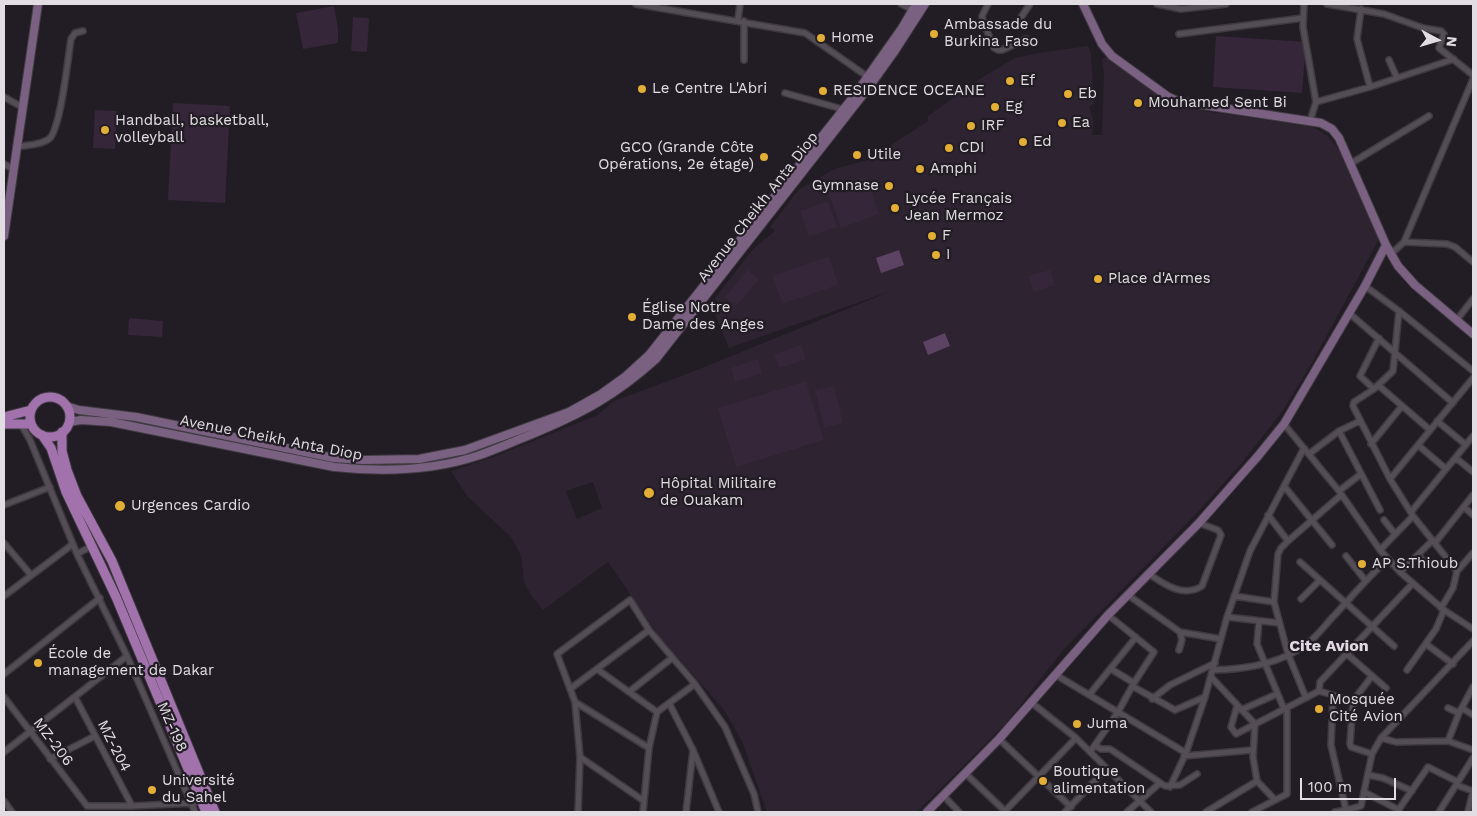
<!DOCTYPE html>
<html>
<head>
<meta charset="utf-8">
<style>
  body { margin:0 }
  #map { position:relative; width:1477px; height:816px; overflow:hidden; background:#221c24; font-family:"Work Sans",sans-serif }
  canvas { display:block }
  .frame { position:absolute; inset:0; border:5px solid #e1dde2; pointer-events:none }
  .north { position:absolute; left:1412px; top:15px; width:50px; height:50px; -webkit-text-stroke:4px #221c24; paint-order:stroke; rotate:96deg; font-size:14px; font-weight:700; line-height:20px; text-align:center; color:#e1dde2 }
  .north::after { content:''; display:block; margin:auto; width:18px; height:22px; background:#e1dde2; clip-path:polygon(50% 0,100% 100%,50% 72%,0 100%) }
  .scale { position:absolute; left:1300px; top:778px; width:96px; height:22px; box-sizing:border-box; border:2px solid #e1dde2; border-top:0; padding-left:6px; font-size:15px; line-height:18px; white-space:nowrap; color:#e1dde2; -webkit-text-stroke:4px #221c24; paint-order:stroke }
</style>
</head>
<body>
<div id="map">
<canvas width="1477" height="816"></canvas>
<div class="frame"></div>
<div class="north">N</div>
<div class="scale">100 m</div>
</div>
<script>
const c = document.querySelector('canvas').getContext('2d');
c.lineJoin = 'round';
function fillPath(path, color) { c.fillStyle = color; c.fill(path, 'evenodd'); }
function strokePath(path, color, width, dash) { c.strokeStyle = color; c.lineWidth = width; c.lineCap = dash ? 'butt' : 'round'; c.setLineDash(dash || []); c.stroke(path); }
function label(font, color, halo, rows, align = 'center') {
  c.font = font + ' "Work Sans",sans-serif'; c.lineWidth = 4.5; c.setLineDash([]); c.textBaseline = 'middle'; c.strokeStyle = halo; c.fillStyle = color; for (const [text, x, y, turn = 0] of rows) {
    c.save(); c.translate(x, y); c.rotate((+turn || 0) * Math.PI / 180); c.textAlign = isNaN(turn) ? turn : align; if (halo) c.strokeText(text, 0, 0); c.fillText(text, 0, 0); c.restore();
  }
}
const built = new Path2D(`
  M1088 46 1091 54 1094 103 1089 107 1094 122 1092 135H1102L1104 73 1102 59 1108 56 1168 100 1171 106 1313 127 1328 136 1338 148 1379 239 1312 363 1282 412 1240 465 1196 514 1064 649 1008 721 917 812H767L742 741 724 710 659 636 608 562 543 610 532 597 524 582 521 556 512 538 467 496 451 471 496 456 590 418 596 416 614 401 687 374 891 291 729 348 715 314 722 306 714 299 754 248 775 231 770 227 798 190 834 169 868 160 928 121V116L981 78 1015 58 1038 53ZM593 482 602 508 577 519 566 491Z`);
const green = new Path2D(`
  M334 6 338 29V43L303 49 296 13Z
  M353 17 369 18 367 52 351 51Z
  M1216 36 1306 42 1302 93 1213 87Z
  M173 103 230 106 225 203 168 200Z
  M95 110 117 111 115 149 93 148Z
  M866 177 879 214 841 228 828 191Z
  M828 201 837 227 809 236 800 211Z
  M829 256 838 285 782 304 773 276Z
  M748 270 759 279 736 306 725 297Z
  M1050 270 1055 285 1034 292 1028 276Z
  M129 318 163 321 162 337 128 335Z
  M801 345 806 359 779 368 774 354Z
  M758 359 762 373 735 382 731 368Z
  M806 381 824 440 736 467 718 408Z
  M834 386 843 423 824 428 815 390Z`);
const water = new Path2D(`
  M899 250 904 265 881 273 876 258Z
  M945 333 950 346 928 355 923 342Z`);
const street = new Path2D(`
  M636 4 805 33 868 77
  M901 4 913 10
  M988 4 982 16 983 21 994 48 998 50H1002L1026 39
  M1157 4 1181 9 1226 4
  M1304 4 1303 27 1316 102
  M1327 4 1384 14 1423 28 1441 31 1444 34 1439 48 1473 75
  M1361 9 1357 39 1370 87
  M1020 19 1030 4
  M738 20 740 4
  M744 21V60
  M1179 34 1303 18
  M1389 60 1397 78
  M785 93 842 109
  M4 97 22 107
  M1310 121 1316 102 1370 87 1454 59
  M16 147C26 145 43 145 50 138 61 126 68 58 71 39L75 33 83 31
  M4 164 13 169
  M1350 164 1429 116
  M1404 242 1447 244 1455 247 1473 262
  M1391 254 1404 242 1473 79
  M1365 286 1399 311 1473 371
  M1399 311 1393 371 1374 389 1354 402 1353 406 1390 479 1413 516 1457 571
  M1349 313 1453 403
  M1456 321 1473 299
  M1378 385 1430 430
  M1374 389 1360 376 1379 338
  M1437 421 1466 445
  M21 424 30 440 77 554 127 656 195 812
  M1284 424 1339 491 1380 550 1400 572 1444 610 1473 629
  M1339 431 1380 510
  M1371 444 1402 406
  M1418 445 1446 469
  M1309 454 1339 431 1360 421
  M1456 458 1473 472
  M1390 479 1473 378
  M1284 486 1332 545
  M1339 491 1361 474
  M4 505 50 487
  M1464 507 1473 515
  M1411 512 1473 436
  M1268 515 1288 541
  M1384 520 1395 534
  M4 543 31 575
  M1435 543 1473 495
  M1380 550 1413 516
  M77 554 92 546
  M1346 556 1365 580
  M1418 556 1426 563
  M1300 562 1394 646
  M1400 572 1433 540
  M1149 574C1165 585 1184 598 1202 586L1221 535 1218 530 1199 523
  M1128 595 1180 632 1221 639
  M4 596 73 544
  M1234 596 1274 602
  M1301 599 1320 580
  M1441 608 1453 588 1457 571 1473 553
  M1227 617 1279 623
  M1259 621 1257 644 1284 709
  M1426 644 1453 664
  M1179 650 1182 640 1180 632
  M1347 654 1386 688
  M597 669 657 712
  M1111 669 1134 683
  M1213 670C1246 669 1282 664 1308 643 1316 637 1323 628 1330 620 1349 600 1367 578 1388 559
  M1407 670 1436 629 1444 610
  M4 674 100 598
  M1056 675 1186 753
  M1212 678 1255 724 1253 757 1257 781 1275 800
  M1132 686 1175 710 1205 697
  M570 689 649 630
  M1319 691 1320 682 1413 583
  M629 692 672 658
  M1089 695 1136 637
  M1333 696 1331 745 1346 810 1335 812
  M4 697 87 806H132L194 803
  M75 697 132 806
  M1306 698 1288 654 1274 602 1278 554 1281 548 1288 541 1341 495
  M1152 699 1170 685 1215 663
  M575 702 649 748
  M669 703 693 750 719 812
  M1032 703 1076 738 1151 812
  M1237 706 1231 727 1236 734 1319 691 1353 701
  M1448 708 1459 713
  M1462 708 1473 715
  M1241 710 1277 694
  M1381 738 1396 742 1448 741 1473 750
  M999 739 1071 807
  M1448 741 1459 713 1473 687
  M1096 746 1101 749H1110L1165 786 1180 785 1197 774
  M4 752 127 656
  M1090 752 1118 712 1134 683 1154 652 1108 615
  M1372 754 1351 747 1350 744 1353 701 1372 676
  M1184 756 1253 750
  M580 757 644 801
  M50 759 95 736
  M965 773 1006 812
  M1368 775 1383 778 1412 791
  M1456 785 1473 791
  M1170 787 1186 753 1205 697 1227 617 1250 551 1304 448
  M1364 792 1399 810
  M943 795 959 812
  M4 801 12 812
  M1346 810 1361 806 1372 754 1381 738 1473 641
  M1005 811 1076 738
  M578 812 580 757 575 702 557 654 630 600 649 630 695 684 725 727 754 794 758 812
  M643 812 649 748 657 712 695 684
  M686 812 693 750
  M1065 812 1106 769
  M1127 812 1160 783
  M1206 812 1257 781
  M1252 812 1287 794V708
  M1397 812 1428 767 1458 782
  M1439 812 1473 758
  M1468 812 1473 791`);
const secondary = new Path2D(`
  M1083 4 1102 44 1112 56 1167 96 1177 101 1321 123 1332 129 1339 138 1386 245 1398 266 1415 285 1473 334
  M4 236 38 4
  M66 406 79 410 136 417 334 458 363 460 419 459 465 450 569 412 601 394 626 376 649 355 854 96 902 28 916 4
  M69 422 81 420 111 422 334 467C381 472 431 471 477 456 495 450 512 442 530 435 581 414 615 396 656 359L869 87 894 52 925 4
  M927 812 999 739 1108 615 1199 523 1258 456 1284 424 1365 286 1386 245`);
const primary = new Path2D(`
  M30 417a20 20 0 1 1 40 0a20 20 0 1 1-40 0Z
  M4 417 31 410
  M4 424H31
  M62 432V451L67 470 77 496 112 561 215 812
  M42 435 51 448 66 492 116 597 206 812`);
const markers = [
  [934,34,5,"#e3ae35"],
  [821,38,5,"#e3ae35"],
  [1010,81,5,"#e3ae35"],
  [642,89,5,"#e3ae35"],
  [823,91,5,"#e3ae35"],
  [1068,94,5,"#e3ae35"],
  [1138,103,5,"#e3ae35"],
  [995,107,5,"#e3ae35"],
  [1062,123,5,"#e3ae35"],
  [971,126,5,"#e3ae35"],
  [105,130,5,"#e3ae35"],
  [1023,142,5,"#e3ae35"],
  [949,148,5,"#e3ae35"],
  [857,155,5,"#e3ae35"],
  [764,157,5,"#e3ae35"],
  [920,169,5,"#e3ae35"],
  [889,186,5,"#e3ae35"],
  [895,208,5,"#e3ae35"],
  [932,236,5,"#e3ae35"],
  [936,255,5,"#e3ae35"],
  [1098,279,5,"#e3ae35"],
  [632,317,5,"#e3ae35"],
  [649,493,6,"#e3ae35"],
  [120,506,6,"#e3ae35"],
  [1362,564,5,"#e3ae35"],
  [38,663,5,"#e3ae35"],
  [1319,709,5,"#e3ae35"],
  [1077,724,5,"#e3ae35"],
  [1043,781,5,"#e3ae35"],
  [152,790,5,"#e3ae35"]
];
const poiNames = [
  ["Ambassade du",944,25],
  ["Burkina Faso",944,42],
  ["Home",831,38],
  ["Ef",1020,81],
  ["Le Centre L'Abri",652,89],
  ["RESIDENCE OCEANE",833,91],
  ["Eb",1078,94],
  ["Mouhamed Sent Bi",1148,103],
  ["Eg",1005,107],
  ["Handball, basketball,",115,121],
  ["volleyball",115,138],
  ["Ea",1072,123],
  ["IRF",981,126],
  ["Ed",1033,142],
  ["GCO (Grande Côte",754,148,"right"],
  ["Opérations, 2e étage)",754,165,"right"],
  ["CDI",959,148],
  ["Utile",867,155],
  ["Amphi",930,169],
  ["Gymnase",879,186,"right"],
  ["Lycée Français",905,199],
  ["Jean Mermoz",905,216],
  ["F",942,236],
  ["I",946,255],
  ["Place d'Armes",1108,279],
  ["Église Notre",642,308],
  ["Dame des Anges",642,325],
  ["Hôpital Militaire",660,484],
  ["de Ouakam",660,501],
  ["Urgences Cardio",131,506],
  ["AP S.Thioub",1372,564],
  ["École de",48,654],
  ["management de Dakar",48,671],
  ["Mosquée",1329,700],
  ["Cité Avion",1329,717],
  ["Juma",1087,724],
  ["Boutique",1053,772],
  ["alimentation",1053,789],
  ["Université",162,781],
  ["du Sahel",162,798]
];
const streetNames = [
  ["Avenue Cheikh Anta Diop",758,207,-52],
  ["Avenue Cheikh Anta Diop",271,438,11],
  ["MZ-198",172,727,66],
  ["MZ-206",53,742,53],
  ["MZ-204",114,746,63]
];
const neighbourhoodNames = [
  ["Cite Avion",1329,646]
];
fillPath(built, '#2e2330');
fillPath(green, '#352639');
fillPath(water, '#5c4263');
strokePath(street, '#3f3a40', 8);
strokePath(secondary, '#3f3a40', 10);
strokePath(primary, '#3f3a40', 11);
strokePath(street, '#544d56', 5);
strokePath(secondary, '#7a6081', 8);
strokePath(primary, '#a172ac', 9);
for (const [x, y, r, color] of markers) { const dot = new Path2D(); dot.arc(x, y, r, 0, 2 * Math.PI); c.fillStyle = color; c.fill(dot); strokePath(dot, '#221c24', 2); }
label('15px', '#e1dde2', '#221c24', poiNames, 'left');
label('15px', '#e1dde2', '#221c24', streetNames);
label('bold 16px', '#e2d9e4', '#221c24', neighbourhoodNames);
</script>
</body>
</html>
